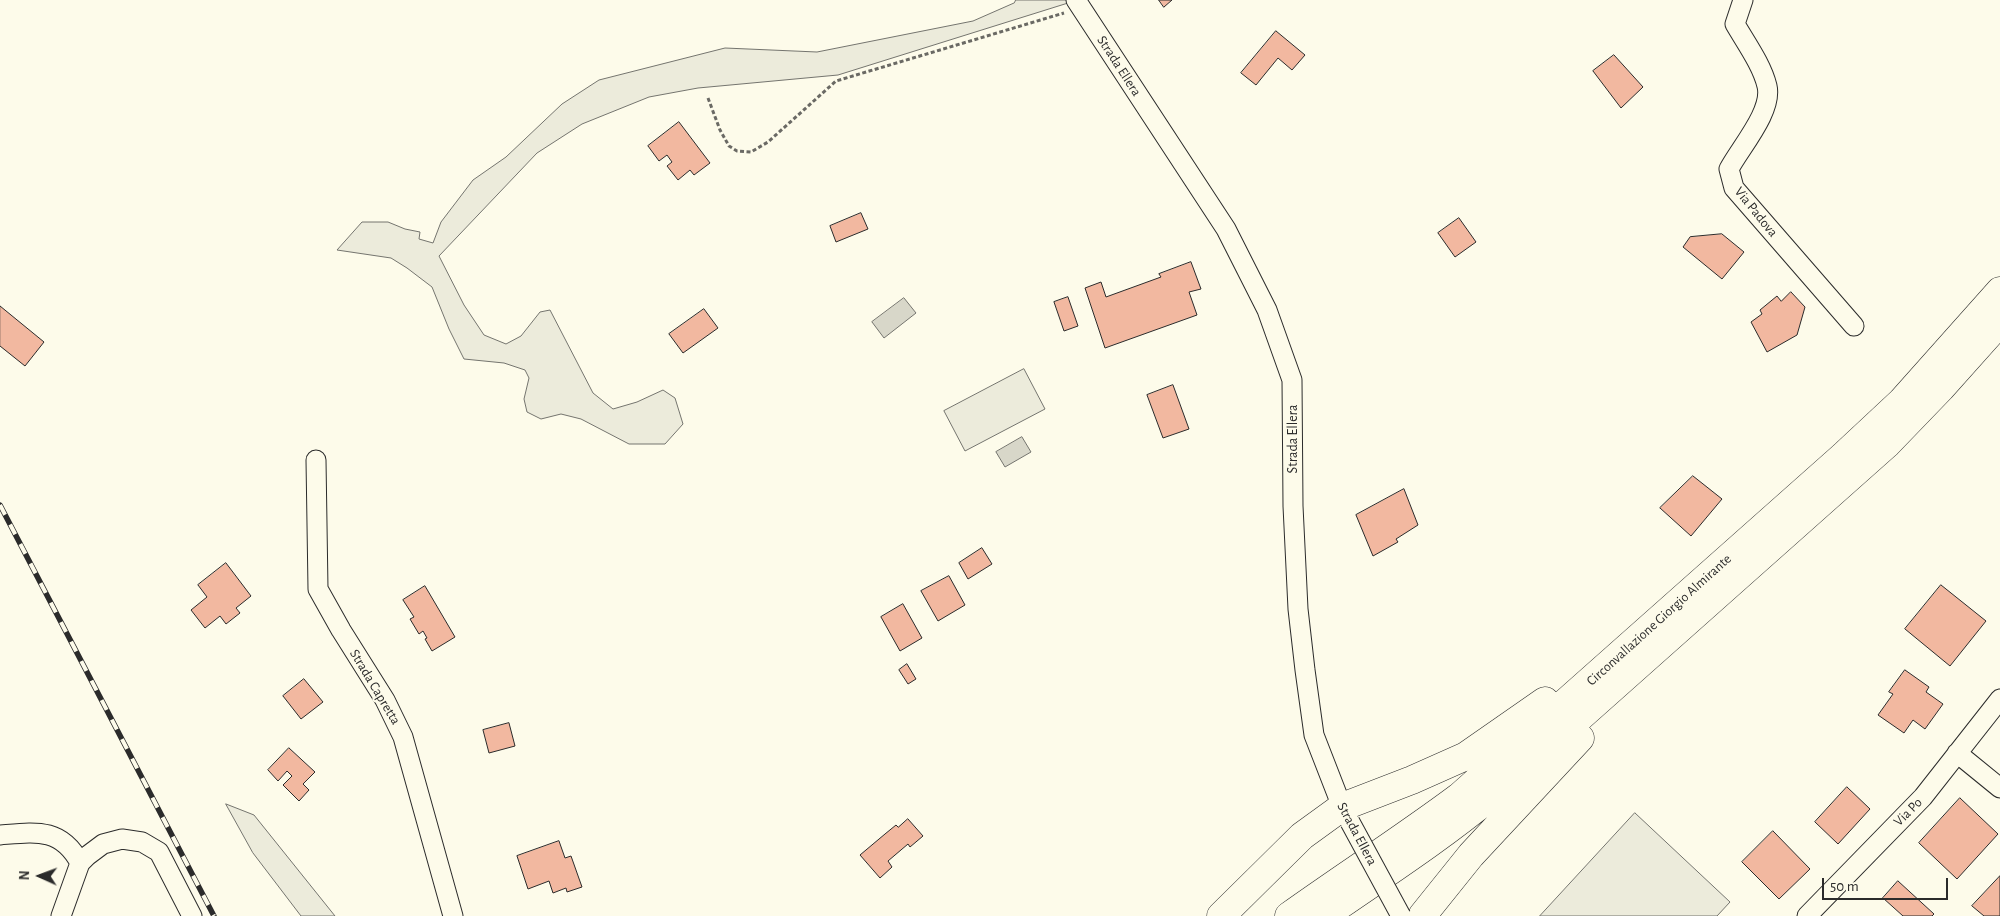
<!DOCTYPE html>
<html>
<head>
<meta charset="utf-8">
<style>
  body { margin:0 }
  #map { position:relative; width:2000px; height:916px; overflow:hidden; background:#fdfbea; font-family:"Alegreya Sans",sans-serif }
  canvas { display:block }
  .north { position:absolute; left:15px; top:851px; width:50px; height:50px; -webkit-text-stroke:4px #fdfbea; paint-order:stroke; rotate:272deg; font-size:14px; font-weight:700; line-height:20px; text-align:center; color:#2b2b2b }
  .north::after { content:''; display:block; margin:auto; width:18px; height:22px; background:#2b2b2b; clip-path:polygon(50% 0,100% 100%,50% 72%,0 100%) }
  .scale { position:absolute; left:1822px; top:878px; width:126px; height:22px; box-sizing:border-box; border:2px solid #2b2b2b; border-top:0; padding-left:6px; font-size:15px; line-height:18px; white-space:nowrap; color:#2b2b2b; -webkit-text-stroke:4px #fdfbea; paint-order:stroke }
</style>
</head>
<body>
<div id="map">
<canvas width="2000" height="916"></canvas>
<div class="north">N</div>
<div class="scale">50 m</div>
</div>
<script>
const c = document.querySelector('canvas').getContext('2d');
c.lineJoin = 'round';
function fillPath(path, color) { c.fillStyle = color; c.fill(path, 'evenodd'); }
function strokePath(path, color, width, dash) { c.strokeStyle = color; c.lineWidth = width; c.lineCap = dash ? 'butt' : 'round'; c.setLineDash(dash || []); c.stroke(path); }
function label(font, color, halo, rows, align = 'center') {
  c.font = font + ' "Alegreya Sans",sans-serif'; c.lineWidth = 4; c.setLineDash([]); c.textBaseline = 'middle'; c.strokeStyle = halo; c.fillStyle = color; for (const [text, x, y, turn = 0] of rows) {
    c.save(); c.translate(x, y); c.rotate((+turn || 0) * Math.PI / 180); c.textAlign = isNaN(turn) ? turn : align; if (halo) c.strokeText(text, 0, 0); c.fillText(text, 0, 0); c.restore();
  }
}
const green = new Path2D(`
  M1016 0H1067L1068 3 838 75 698 88 649 97 582 124 537 153 439 256 464 305 484 335 506 344 521 336 540 312 550 310 593 393 613 409 637 402 663 390 675 398 683 424 665 444H629L581 419 561 414 541 419 527 412 524 399 529 378 525 370 504 363 464 359 449 329 432 287 407 268 391 258 337 250 362 222H388L405 229 420 232 419 239 433 243 441 222 473 180 506 157 562 104 599 80 725 48 817 52 973 21 1014 3Z
  M1024 369 1045 409 965 451 944 411Z
  M226 804 254 815 335 916H301L253 853Z
  M1635 813 1730 902 1717 916H1540Z`);
const water = new Path2D(`
  M904 298 916 313 884 338 872 322Z
  M1022 437 1031 452 1005 467 996 452Z`);
const building = new Path2D(`
  M1159 0H1172L1164 7Z
  M1276 31 1305 55 1292 70 1278 58 1256 85 1241 73Z
  M1614 55 1643 87 1621 108 1593 71Z
  M679 122 710 163 694 175 690 170 678 180 667 166 672 162 667 155 659 161 648 146Z
  M861 213 868 229 836 242 830 226Z
  M1459 218 1476 242 1455 257 1438 233Z
  M1722 234 1744 252 1722 279 1683 247 1690 237Z
  M1191 262 1201 289 1189 292 1197 315 1105 348 1085 288 1101 282 1106 297 1161 277 1159 274Z
  M1791 292 1805 307 1797 335 1767 352 1751 322 1762 314 1760 310 1777 296 1781 301Z
  M1068 297 1078 326 1064 331 1054 302Z
  M0 306 44 342 25 366 0 346Z
  M704 309 718 328 683 353 669 334Z
  M1173 385 1189 429 1163 438 1147 395Z
  M1693 476 1722 499 1691 536 1660 508Z
  M1404 489 1418 525 1396 539 1398 542 1373 556 1356 515Z
  M982 548 992 564 968 579 959 563Z
  M226 563 251 596 236 608 240 613 226 624 220 616 205 628 191 610 207 597 198 585Z
  M949 576 965 605 938 621 921 591Z
  M1941 585 1986 621 1950 666 1905 629Z
  M425 586 455 637 432 651 425 639 427 638 423 631 419 634 410 619 414 617 403 600Z
  M903 604 922 638 900 651 881 617Z
  M907 664 916 679 908 684 899 670Z
  M1905 670 1929 687 1926 692 1943 704 1925 729 1913 720 1904 733 1878 715 1893 694 1889 692Z
  M304 679 323 702 301 719 283 696Z
  M509 723 515 746 489 753 483 730Z
  M289 748 315 772 303 784 309 790 299 801 283 785 292 776 287 771 278 781 268 770Z
  M1847 787 1870 809 1838 844 1815 822Z
  M1960 798 1998 834 1957 879 1919 843Z
  M908 819 923 836 910 847 908 844 888 861 892 867 880 878 860 855 885 834 896 825 898 827Z
  M1773 831 1810 869 1779 899 1742 862Z
  M559 841 565 858 571 856 582 887 567 892 566 888 553 893 549 881 528 889 517 856Z
  M2000 876V916H1984L1972 906Z
  M1898 881 1934 914 1932 916H1903L1883 898Z`);
const path = new Path2D(`
  M708 98 720 130 729 146 737 151 751 152 768 142 836 81 1064 13`);
const minor = new Path2D(`
  M1076 0 1226 229 1267 310 1292 380 1293 506 1298 609 1305 670 1314 735 1342 807 1347 817
  M1743 0 1735 24C1746 43 1762 65 1767 86 1773 111 1740 148 1729 169L1734 188 1854 326
  M316 460 318 589 341 630 385 700 403 737 453 916
  M1957 753 2000 788
  M0 835C35 832 61 827 80 863
  M61 916 80 863 87 856 103 844 122 839 142 842 159 852 192 916
  M1807 916 1923 797 2000 699`);
const highway = new Path2D(`
  M1221 916 1302 836 1342 807 1412 780 1466 756 1545 701
  M1289 916C1345 876 1404 838 1459 797L1842 457 1902 401 2000 291
  M1324 916C1380 877 1438 840 1491 796L1887 444 1941 388 2000 322
  M1422 916 1471 855 1580 738`);
const rail = new Path2D(`
  M0 505 214 916`);
const minorBridge = new Path2D(`
  M1350 822 1401 916`);
const streetNames = [
  ["Strada Ellera",1119,66,57],
  ["Via Padova",1756,212,51],
  ["Strada Ellera",1293,439,-90],
  ["Circonvallazione Giorgio Almirante",1659,620,-42],
  ["Strada Capretta",375,687,59],
  ["Via Po",1908,812,-45],
  ["Strada Ellera",1357,834,62]
];
fillPath(green, '#ecebdb');
strokePath(green, '#74746e', 1);
fillPath(water, '#d8d7c9');
strokePath(water, '#74746e', 1);
fillPath(building, '#f2b8a0');
strokePath(building, '#2b2b2b', 1);
strokePath(minor, '#2b2b2b', 21);
strokePath(highway, '#2b2b2b', 29);
strokePath(path, '#6a6964', 3, [4, 2.5]);
strokePath(minor, '#fdfbea', 19);
strokePath(highway, '#fdfbea', 28);
strokePath(rail, '#2b2b2b', 5.5);
strokePath(rail, '#fdfbea', 4, [11]);
strokePath(minorBridge, '#2b2b2b', 21, []);
strokePath(minorBridge, '#fdfbea', 19);
label('14px', '#2b2b2b', '#fdfbea', streetNames);
</script>
</body>
</html>
